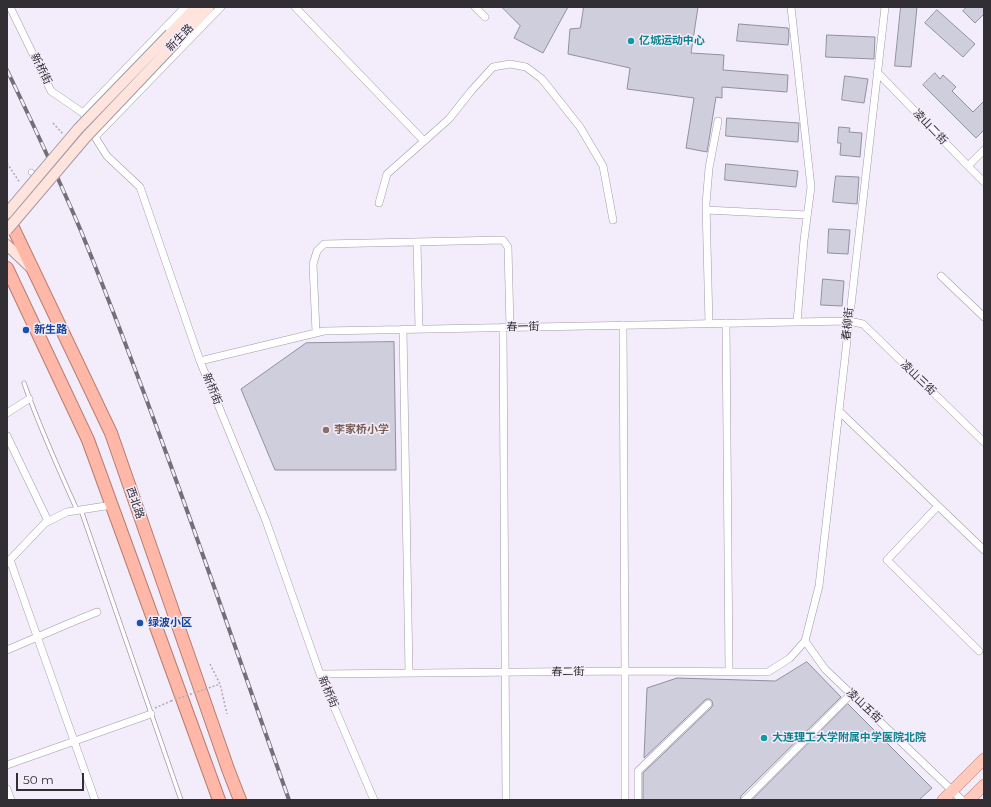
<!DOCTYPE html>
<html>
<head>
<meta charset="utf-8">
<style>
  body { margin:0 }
  #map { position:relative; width:991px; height:807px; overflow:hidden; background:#f3ecfa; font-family:Montserrat,sans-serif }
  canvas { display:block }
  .frame { position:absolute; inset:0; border:8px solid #312e34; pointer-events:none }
  .scale { position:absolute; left:16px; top:773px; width:68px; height:18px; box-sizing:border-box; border:2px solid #312e34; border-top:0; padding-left:5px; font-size:12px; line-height:14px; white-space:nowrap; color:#312e34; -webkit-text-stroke:3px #f3ecfa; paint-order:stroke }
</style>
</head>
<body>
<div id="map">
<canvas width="991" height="807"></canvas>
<div class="frame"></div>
<div class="scale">50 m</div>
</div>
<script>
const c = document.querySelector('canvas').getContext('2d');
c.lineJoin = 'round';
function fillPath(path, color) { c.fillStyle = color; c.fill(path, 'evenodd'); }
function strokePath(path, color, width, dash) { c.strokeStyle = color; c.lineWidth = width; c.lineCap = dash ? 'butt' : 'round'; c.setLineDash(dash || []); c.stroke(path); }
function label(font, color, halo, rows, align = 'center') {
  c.font = font + ' Montserrat,"Noto Sans SC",sans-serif'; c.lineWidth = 3; c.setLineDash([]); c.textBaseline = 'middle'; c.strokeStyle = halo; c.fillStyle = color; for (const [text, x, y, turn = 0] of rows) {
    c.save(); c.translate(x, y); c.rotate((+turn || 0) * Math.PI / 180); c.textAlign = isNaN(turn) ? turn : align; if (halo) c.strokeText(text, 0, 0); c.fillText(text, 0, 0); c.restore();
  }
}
const building = new Path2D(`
  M502 7H568L543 53 514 38 520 26Z
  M584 7H698L691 53 724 55 723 70 788 75 787 92 722 87V98L716 97 707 152 686 148 694 98 627 89 630 68 568 54 570 29 580 28Z
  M901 7H917L911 67 895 66Z
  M967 7H984V14L975 23 963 11Z
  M937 10 975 44 963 57 925 23Z
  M739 24 788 28 789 34 788 45 737 41Z
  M827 35 875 37 874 59 826 57Z
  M935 73 940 79 943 75 956 87 952 91 973 112 984 101V130L976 138 923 85Z
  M845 76 868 79 864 103 842 100Z
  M727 118 799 123 798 142 726 136Z
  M839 127 850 128 849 132 862 133 860 157 840 155 841 143H838Z
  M726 164 798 171 796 187 725 180Z
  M836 176 859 177 857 204 833 202Z
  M829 229 850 230 848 254 828 253Z
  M823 279 844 281 842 306 821 305Z
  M394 342 396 470H275L241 389 306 343Z
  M807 662 841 697 741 796 740 800H643V773L711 708 713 705 712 701 710 699H707L705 700 644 758 647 688 677 678 775 681Z
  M848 704 932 788 919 800H752Z`);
const path = new Path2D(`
  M53 123 63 134
  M7 163 20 183
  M210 664 220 684 227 714
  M155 708 171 701`);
const service = new Path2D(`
  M24 383C39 426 58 468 77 510
  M81 510 181 800`);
const pedestrian = new Path2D(`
  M31 172 35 175`);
const minor = new Path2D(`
  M10 7 51 91 83 113 95 137 107 156 140 187 200 361 266 521 320 674 374 800
  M295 7 424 141
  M475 7 485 17
  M791 7 811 187 804 240 797 322
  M877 72 968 166 984 182
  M83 113 185 7
  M95 137 221 7
  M968 166 984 150
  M379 203 387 174 449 119 472 90 493 67 510 64 526 67 542 79 580 127 603 166 613 220
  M706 210 807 215
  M417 242 419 329
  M941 276 984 317
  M726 323 729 671
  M709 324 706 204 709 168 718 121
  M623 325 625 671V800
  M503 327 506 800
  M403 329 409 673
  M316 332 313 264 317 251 324 244 503 240 508 247 510 327
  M200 361 324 331 849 321 863 324 984 442
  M839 411 984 550
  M7 413 29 399
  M7 436 48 521
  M938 506 887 560 979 651
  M10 560 95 800
  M7 563 45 523 67 512 112 505
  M805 641 825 669 962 800
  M7 650 70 623 97 612
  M320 674 625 671 768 672 790 658 805 641 819 586 885 7
  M7 765 151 714
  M7 789 11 800
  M638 800V771L708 704
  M745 800 851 694`);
const secondary = new Path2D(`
  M170 34 196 7
  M177 41 209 7
  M7 245 31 268`);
const primary = new Path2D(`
  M943 800 984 759
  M969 800 984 785`);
const trunk = new Path2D(`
  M7 215 111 433 228 769 240 800
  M7 268 88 440 219 800`);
const rail = new Path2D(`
  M7 70C33 124 58 177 81 231 157 418 222 610 289 800`);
const pathBridge = new Path2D(`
  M171 701 220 684`);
const secondaryBridge = new Path2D(`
  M7 213 78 129 170 34
  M7 230 86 137 177 41`);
const markers = [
  [631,41,4,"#0f9aa8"],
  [26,330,4,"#1a4fb4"],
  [326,430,4,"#8d6e63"],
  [140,623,4,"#1a4fb4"],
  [764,738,4,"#0f9aa8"]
];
const streetNames = [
  ["新生路",180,38,-46],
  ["新桥街",41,69,64],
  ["凌山二街",930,127,46],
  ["春柳街",848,324,-84],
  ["春一街",523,327,-1],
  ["凌山三街",918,378,44],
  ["新桥街",212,389,68],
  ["西北路",135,503,71],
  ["春二街",568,672,-1],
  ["新桥街",328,692,67],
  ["凌山五街",864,706,43]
];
const cultureNames = [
  ["亿城运动中心",639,41],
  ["大连理工大学附属中学医院北院",772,738]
];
const transitNames = [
  ["新生路",34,330],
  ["绿波小区",148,623]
];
const educationNames = [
  ["李家桥小学",334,430]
];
fillPath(building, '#cfcedd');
strokePath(building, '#91909f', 1);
strokePath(service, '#a19aa8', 5);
strokePath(pedestrian, '#a19aa8', 6);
strokePath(minor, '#a19aa8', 8);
strokePath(secondary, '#a19aa8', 12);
strokePath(primary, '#b77c70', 12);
strokePath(trunk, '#b77c70', 14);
strokePath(path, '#b0aab5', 1.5, [2, 2]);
strokePath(service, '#fff', 3.5);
strokePath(pedestrian, '#fff', 5);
strokePath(minor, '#fff', 7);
strokePath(secondary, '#ffe4de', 10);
strokePath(primary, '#ffcabd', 11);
strokePath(trunk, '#ffb8a7', 12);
strokePath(rail, '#736f78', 4);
strokePath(rail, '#f3ecfa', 2.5, [8]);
strokePath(secondaryBridge, '#a19aa8', 12, []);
strokePath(pathBridge, '#b0aab5', 1.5, [2, 2]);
strokePath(secondaryBridge, '#ffe4de', 10);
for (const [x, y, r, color] of markers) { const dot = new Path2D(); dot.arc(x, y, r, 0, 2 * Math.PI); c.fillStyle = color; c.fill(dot); strokePath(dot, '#f3ecfa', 1.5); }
label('11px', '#312e34', '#f3ecfa', streetNames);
label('bold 11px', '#0d838f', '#f3ecfa', cultureNames, 'left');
label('bold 11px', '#164399', '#f3ecfa', transitNames, 'left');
label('bold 11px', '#785e54', '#f3ecfa', educationNames, 'left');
</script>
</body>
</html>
